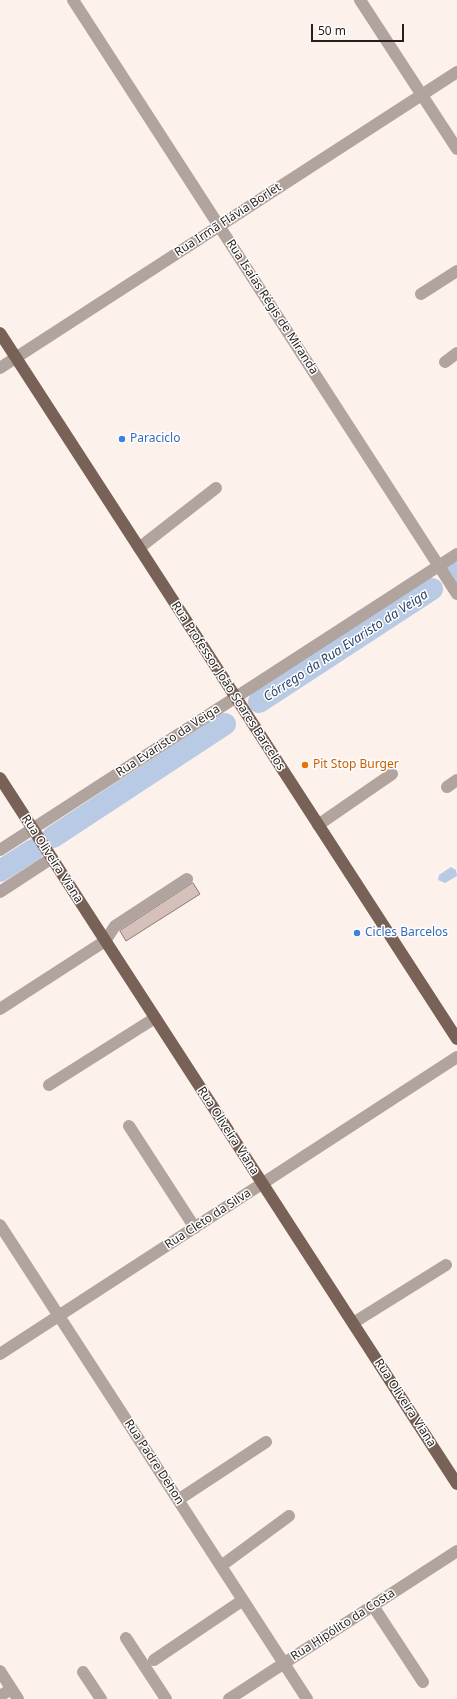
<!DOCTYPE html>
<html>
<head>
<meta charset="utf-8">
<style>
  body { margin:0 }
  #map { position:relative; width:457px; height:1699px; overflow:hidden; background:#fdf1eb; font-family:"Noto Sans",sans-serif }
  canvas { display:block }
  .scale { position:absolute; left:311px; top:24px; width:93px; height:18px; box-sizing:border-box; border:2px solid #261f1c; border-top:0; padding-left:5px; font-size:12px; line-height:14px; white-space:nowrap; color:#261f1c; -webkit-text-stroke:3px #fff; paint-order:stroke }
</style>
</head>
<body>
<div id="map">
<canvas width="457" height="1699"></canvas>
<div class="scale">50 m</div>
</div>
<script>
const c = document.querySelector('canvas').getContext('2d');
c.lineJoin = 'round';
function fillPath(path, color) { c.fillStyle = color; c.fill(path, 'evenodd'); }
function strokePath(path, color, width, dash) { c.strokeStyle = color; c.lineWidth = width; c.lineCap = dash ? 'butt' : 'round'; c.setLineDash(dash || []); c.stroke(path); }
function label(font, color, halo, rows, align = 'center') {
  c.font = font + ' "Noto Sans",sans-serif'; c.lineWidth = 3; c.setLineDash([]); c.textBaseline = 'middle'; c.strokeStyle = halo; c.fillStyle = color; for (const [text, x, y, turn = 0] of rows) {
    c.save(); c.translate(x, y); c.rotate((+turn || 0) * Math.PI / 180); c.textAlign = isNaN(turn) ? turn : align; if (halo) c.strokeText(text, 0, 0); c.fillText(text, 0, 0); c.restore();
  }
}
const water = new Path2D(`
  M451 867 456 870 457 876 445 883 438 880 439 875Z`);
const river = new Path2D(`
  M455 574 457 573
  M259 702 432 589
  M53 837 225 724
  M0 871 33 850`);
const building = new Path2D(`
  M193 883 200 894 126 941 120 931Z`);
const minor = new Path2D(`
  M73 0 457 594
  M360 0 457 149
  M421 294 457 271
  M445 362 457 353
  M0 368 457 72
  M139 548 216 488
  M447 787 457 780
  M318 825 392 774
  M0 850 457 554
  M0 892 52 858
  M0 1009 105 941 115 926 187 879
  M49 1085 155 1018
  M129 1126 195 1228
  M0 1225 307 1699
  M353 1323 446 1265
  M0 1354 457 1057
  M178 1500 266 1442
  M221 1566 289 1516
  M373 1606 423 1682
  M126 1638 166 1699
  M154 1660 243 1600
  M0 1671 18 1699
  M83 1672 101 1699
  M0 1696 11 1689
  M229 1699 457 1551`);
const major = new Path2D(`
  M0 333 457 1039
  M0 778 457 1484`);
const markers = [
  [122,439,4,"#3f7fe0"],
  [305,765,4,"#e8710a"],
  [357,933,4,"#3f7fe0"]
];
const streetNames = [
  ["Rua Irmã Flávia Borlet",228,220,-33],
  ["Rua Isaías Régis de Miranda",272,307,57],
  ["Rua Professor João Soares Barcelos",228,686,57],
  ["Rua Evaristo da Veiga",168,741,-33],
  ["Rua Oliveira Viana",52,859,57],
  ["Rua Oliveira Viana",228,1131,57],
  ["Rua Cleto da Silva",208,1219,-33],
  ["Rua Oliveira Viana",405,1403,57],
  ["Rua Padre Dehon",154,1462,57],
  ["Rua Hipólito da Costa",343,1625,-33]
];
const shopNames = [
  ["Paraciclo",130,439],
  ["Cicles Barcelos",365,933]
];
const foodNames = [
  ["Pit Stop Burger",313,765]
];
const waterNames = [
  ["Córrego da Rua Evaristo da Veiga",346,646,-33]
];
fillPath(water, '#b9cae5');
strokePath(river, '#b9cae5', 22);
fillPath(building, '#d5c1b9');
strokePath(building, '#8d7a73', 1);
strokePath(minor, '#b1a39d', 12);
strokePath(major, '#786156', 12);
for (const [x, y, r, color] of markers) { const dot = new Path2D(); dot.arc(x, y, r, 0, 2 * Math.PI); c.fillStyle = color; c.fill(dot); strokePath(dot, '#fff', 1.5); }
label('12px', '#261f1c', '#fff', streetNames);
label('12px', '#366cbe', '#fff', shopNames, 'left');
label('12px', '#c56008', '#fff', foodNames, 'left');
label('italic 13px', '#2d456a', '#fff', waterNames);
</script>
</body>
</html>
